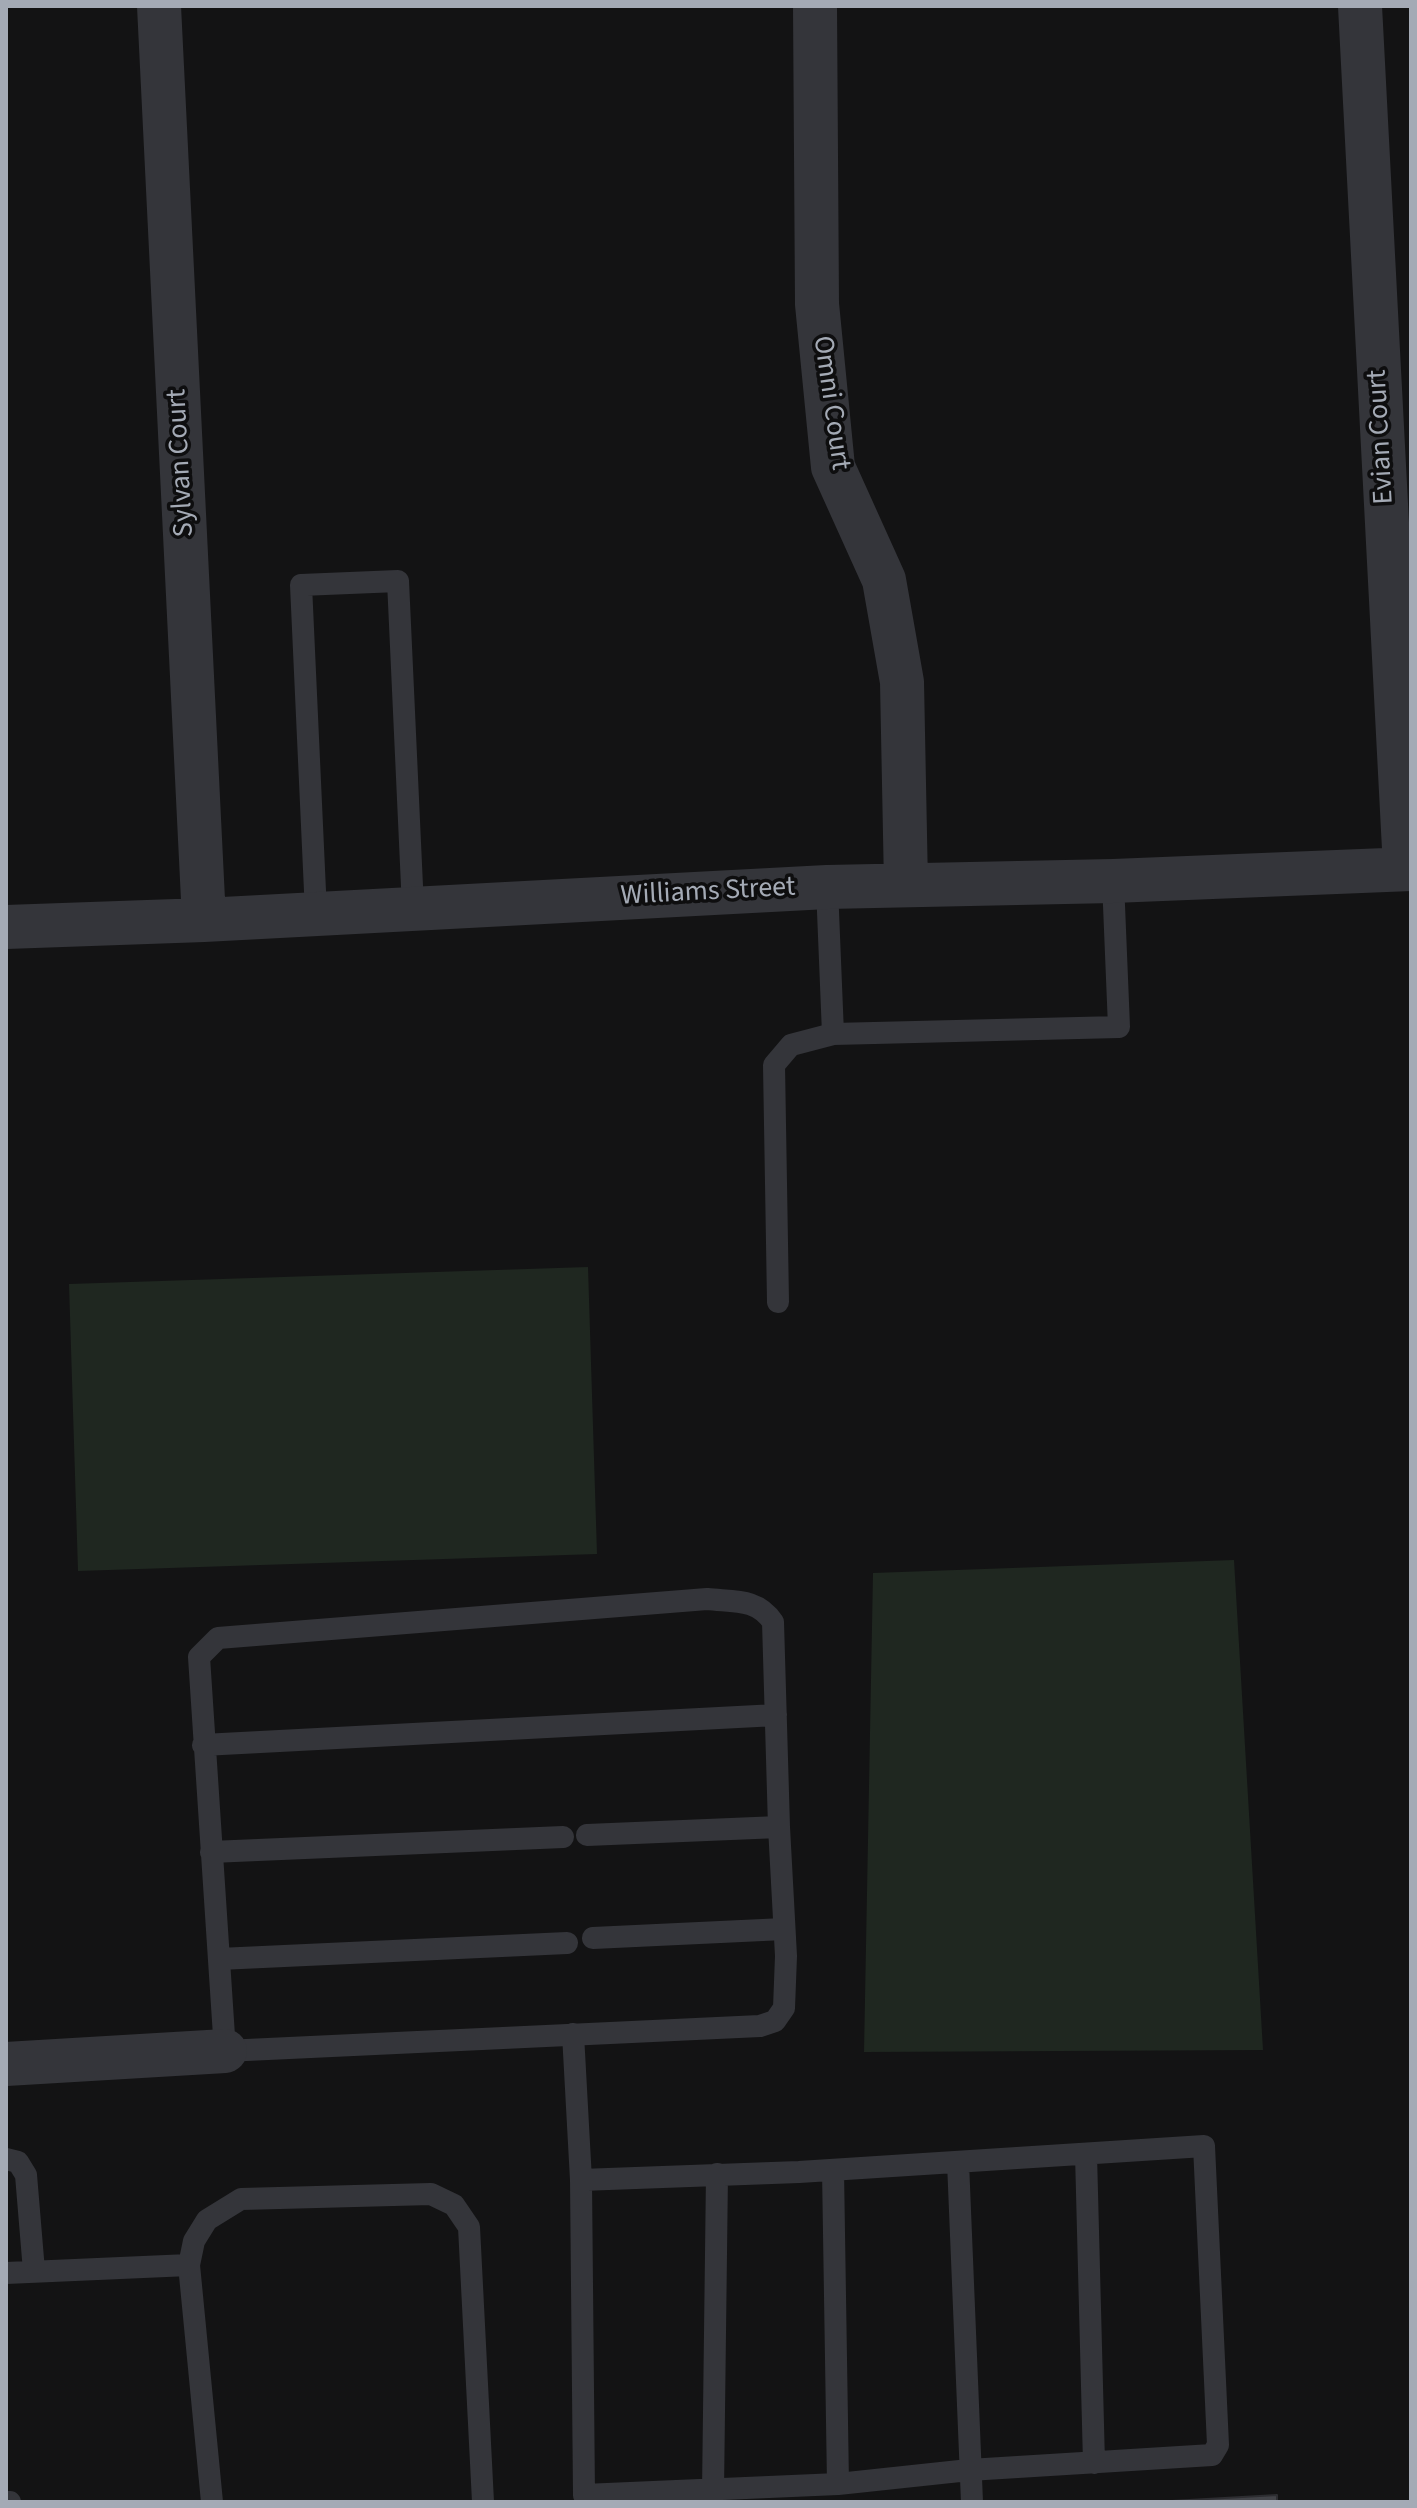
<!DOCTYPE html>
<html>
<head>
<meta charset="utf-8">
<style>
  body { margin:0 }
  #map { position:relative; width:1417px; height:2508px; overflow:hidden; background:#131314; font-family:"Source Sans 3",sans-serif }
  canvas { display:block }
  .frame { position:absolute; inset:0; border:8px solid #a4aab5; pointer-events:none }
</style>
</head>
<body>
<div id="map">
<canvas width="1417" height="2508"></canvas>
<div class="frame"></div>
</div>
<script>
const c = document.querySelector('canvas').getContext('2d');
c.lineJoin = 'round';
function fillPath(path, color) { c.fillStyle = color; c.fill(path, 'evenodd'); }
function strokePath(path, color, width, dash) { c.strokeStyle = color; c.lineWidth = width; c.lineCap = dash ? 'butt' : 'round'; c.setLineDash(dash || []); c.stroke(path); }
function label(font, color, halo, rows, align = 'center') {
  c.font = font + ' "Source Sans 3",sans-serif'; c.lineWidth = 7; c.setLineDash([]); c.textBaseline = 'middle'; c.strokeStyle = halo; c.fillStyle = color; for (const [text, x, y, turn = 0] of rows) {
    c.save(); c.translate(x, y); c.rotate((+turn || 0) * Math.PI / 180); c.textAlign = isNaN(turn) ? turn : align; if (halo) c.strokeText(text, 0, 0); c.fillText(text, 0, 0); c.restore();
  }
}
const green = new Path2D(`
  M588 1267 597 1554 78 1571 69 1284Z
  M1234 1560 1263 2050 864 2052 873 1573Z`);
const building = new Path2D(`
  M1277 2495V2502H1154Z`);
const service = new Path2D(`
  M827 887 833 1034 1119 1027 1113 881
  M316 913 301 585 398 581 413 908
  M778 1302 774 1065 791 1045 833 1034
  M707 1599C734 1602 757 1598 773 1622L779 1827 786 1956 784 2008 775 2021 760 2026 225 2051 199 1657 218 1638Z
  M203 1745 776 1715
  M587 1835 779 1827
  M211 1852 563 1837
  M593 1938 784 1929
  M219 1959 567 1943
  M573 2034 581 2180
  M1204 2146 1218 2445 1212 2455 969 2470 838 2484 584 2495 581 2180 799 2172Z
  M1086 2154 1094 2463
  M6 2159 18 2162 26 2175 34 2271
  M958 2162 972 2502
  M833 2170 838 2484
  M6 2273 189 2265
  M713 2491 717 2174
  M6 2502H10
  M212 2502 189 2265 194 2241 207 2220 241 2199 431 2194 454 2205 469 2227 483 2502`);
const minor = new Path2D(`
  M159 6 204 920
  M815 6 817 304 833 467 884 580 902 682 906 885
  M1360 6 1405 868
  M6 927 204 920 827 887 1113 881 1411 869
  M6 2064 225 2051`);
const streetNames = [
  ["Omni Court",830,403,82],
  ["Evian Court",1382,437,-93],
  ["Sylvan Court",182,463,-93],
  ["Williams Street",708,893,-3]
];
fillPath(green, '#1f2720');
fillPath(building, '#424348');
strokePath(building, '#2d2d31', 2);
strokePath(service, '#34353a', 22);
strokePath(minor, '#34353a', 44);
label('28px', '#a4aab5', '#0e0e0f', streetNames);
</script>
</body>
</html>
